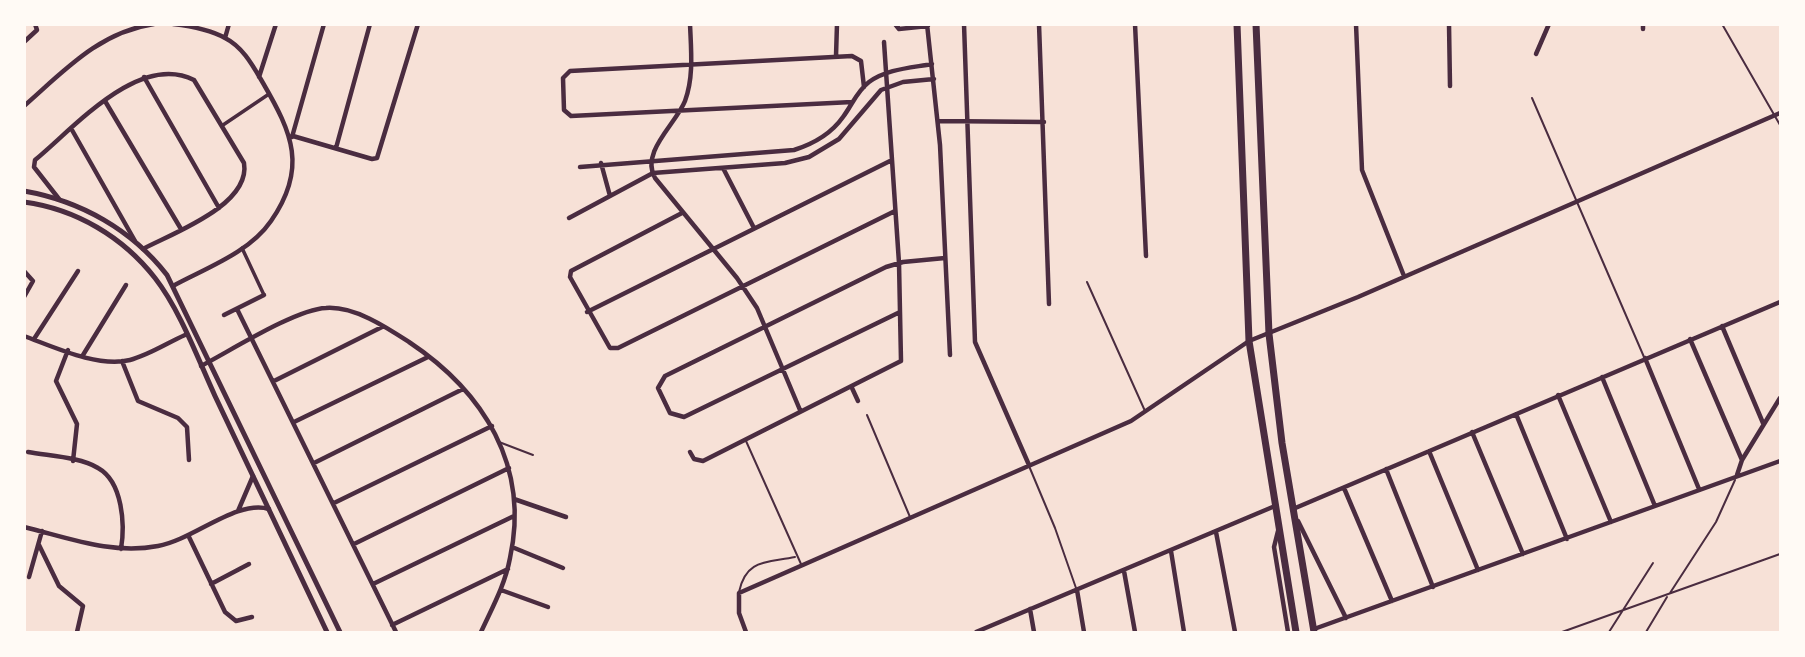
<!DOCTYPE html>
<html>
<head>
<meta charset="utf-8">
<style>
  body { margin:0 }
  #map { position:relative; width:1805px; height:657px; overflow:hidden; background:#f7e1d7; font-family:"PT Serif",serif }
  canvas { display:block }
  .frame { position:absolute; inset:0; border:26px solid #fffaf5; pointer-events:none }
</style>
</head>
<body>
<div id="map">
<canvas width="1805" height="657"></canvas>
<div class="frame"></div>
</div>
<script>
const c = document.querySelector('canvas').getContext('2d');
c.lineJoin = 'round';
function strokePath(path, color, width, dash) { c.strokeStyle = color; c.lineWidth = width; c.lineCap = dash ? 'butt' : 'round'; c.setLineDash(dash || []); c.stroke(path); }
const service = new Path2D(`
  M1722 24 1780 125
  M1532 98 1644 357
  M1087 282 1145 411
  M867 415 910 517
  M746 441 801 564
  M499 442 533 455
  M1029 466 1055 528 1076 588
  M739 592C746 559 766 563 795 557
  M1670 593 1716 522 1735 480
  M1562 632 1780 554
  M1609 632 1653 563
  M1646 632 1667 597`);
const pedestrian = new Path2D(`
  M223 125 269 94
  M242 248 264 295`);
const minor = new Path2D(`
  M173 24C190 26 211 30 225 38 243 47 253 66 263 83 292 133 308 168 271 221 249 253 206 268 173 286
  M690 24C691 49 694 77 685 101 676 124 640 152 655 178L737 278 757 308 800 410
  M895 24 899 29 928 26
  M927 24 940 145 950 355
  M964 24 975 342 1029 465
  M1039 24 1049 304
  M1135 24 1146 256
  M1356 24 1362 170 1404 276
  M1449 24 1450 86
  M1643 24V29
  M225 38 229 24
  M24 42 37 30 35 24
  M1536 54 1549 24
  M836 56 837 24
  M144 77 219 208
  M259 77 276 24
  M105 101 181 229
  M852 102 571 116 564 110 563 78 570 71 852 56 861 61 864 87
  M24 106C64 71 99 32 154 24
  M938 121 1044 122
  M72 130 135 241
  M293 136 372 159 377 158 418 24
  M292 137 324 24
  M336 148 370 24
  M601 163 610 196
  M580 167 794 150C813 144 831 134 843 117 852 105 857 91 869 82 887 69 910 68 932 64
  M723 168 754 228
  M59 199 34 167 35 160C74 128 139 52 194 80L244 163C251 205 173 233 143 249
  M682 213 571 271 570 277 610 348H618L895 211
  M569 218 653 173 785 163 809 157 839 139 881 90 903 82 934 79
  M24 271 33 281 24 297
  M237 309 396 632
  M587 312 890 161
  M900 312 684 417 670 413 658 388 665 376 886 267 903 262 945 258
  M224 315 264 295
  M1722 326 1763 423
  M24 336C54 347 98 368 130 360 149 355 167 343 185 335
  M34 339 78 271
  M1690 339 1742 460
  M68 350 56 381 77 424 73 461
  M83 355 126 285
  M1645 358 1699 489
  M122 361 138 401 178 418 187 427 189 460
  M201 366C230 351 296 309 326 308 354 306 386 327 409 342 484 392 530 466 510 558 505 585 492 608 481 632
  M1602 377 1655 506
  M274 381 382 327
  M852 388 858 401
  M1558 395 1611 522
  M1516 414 1567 539
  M294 422 428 357
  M1472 432 1523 554
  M1429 451 1478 570
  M28 452C49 456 80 457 98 468 123 482 125 525 121 549
  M690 452 694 459 703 461 901 361 899 263 884 42
  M314 463 463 389
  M1386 469 1433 587
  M1737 475 1742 460 1780 398
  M1344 488 1392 601
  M514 499 566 517
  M334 503 492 426
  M1293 509 1780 302
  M238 511 253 476
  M1298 521 1346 618
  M24 527C69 538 112 555 158 546 193 540 237 499 269 509
  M1278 531 1274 547 1288 632
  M1216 532 1235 632
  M189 537 225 612 236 621 252 617
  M354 544 509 468
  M39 545 59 586 83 606 77 632
  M512 547 563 568
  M1171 551 1184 632
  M1124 571 1135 632
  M29 577 42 531
  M211 584 249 564
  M373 584 514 516
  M501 590 548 607
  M1077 590 1084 632
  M1030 609 1034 632
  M392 625 508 569
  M1314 629 1780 461
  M746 632 739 613V593L1131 421 1249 341 1358 297 1780 113
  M976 632 1275 506`);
const tertiary = new Path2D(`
  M24 191C81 201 132 230 167 275L340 632
  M24 202C76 209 123 237 155 278 180 310 198 359 215 396 253 475 290 554 327 632`);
const primary = new Path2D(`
  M1237 24 1249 341 1296 632
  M1256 24 1269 334 1282 443 1314 632`);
strokePath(service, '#4a2c40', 2);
strokePath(pedestrian, '#4a2c40', 3.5);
strokePath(minor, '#4a2c40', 4.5);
strokePath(tertiary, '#4a2c40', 5);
strokePath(primary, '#4a2c40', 7);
</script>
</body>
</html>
